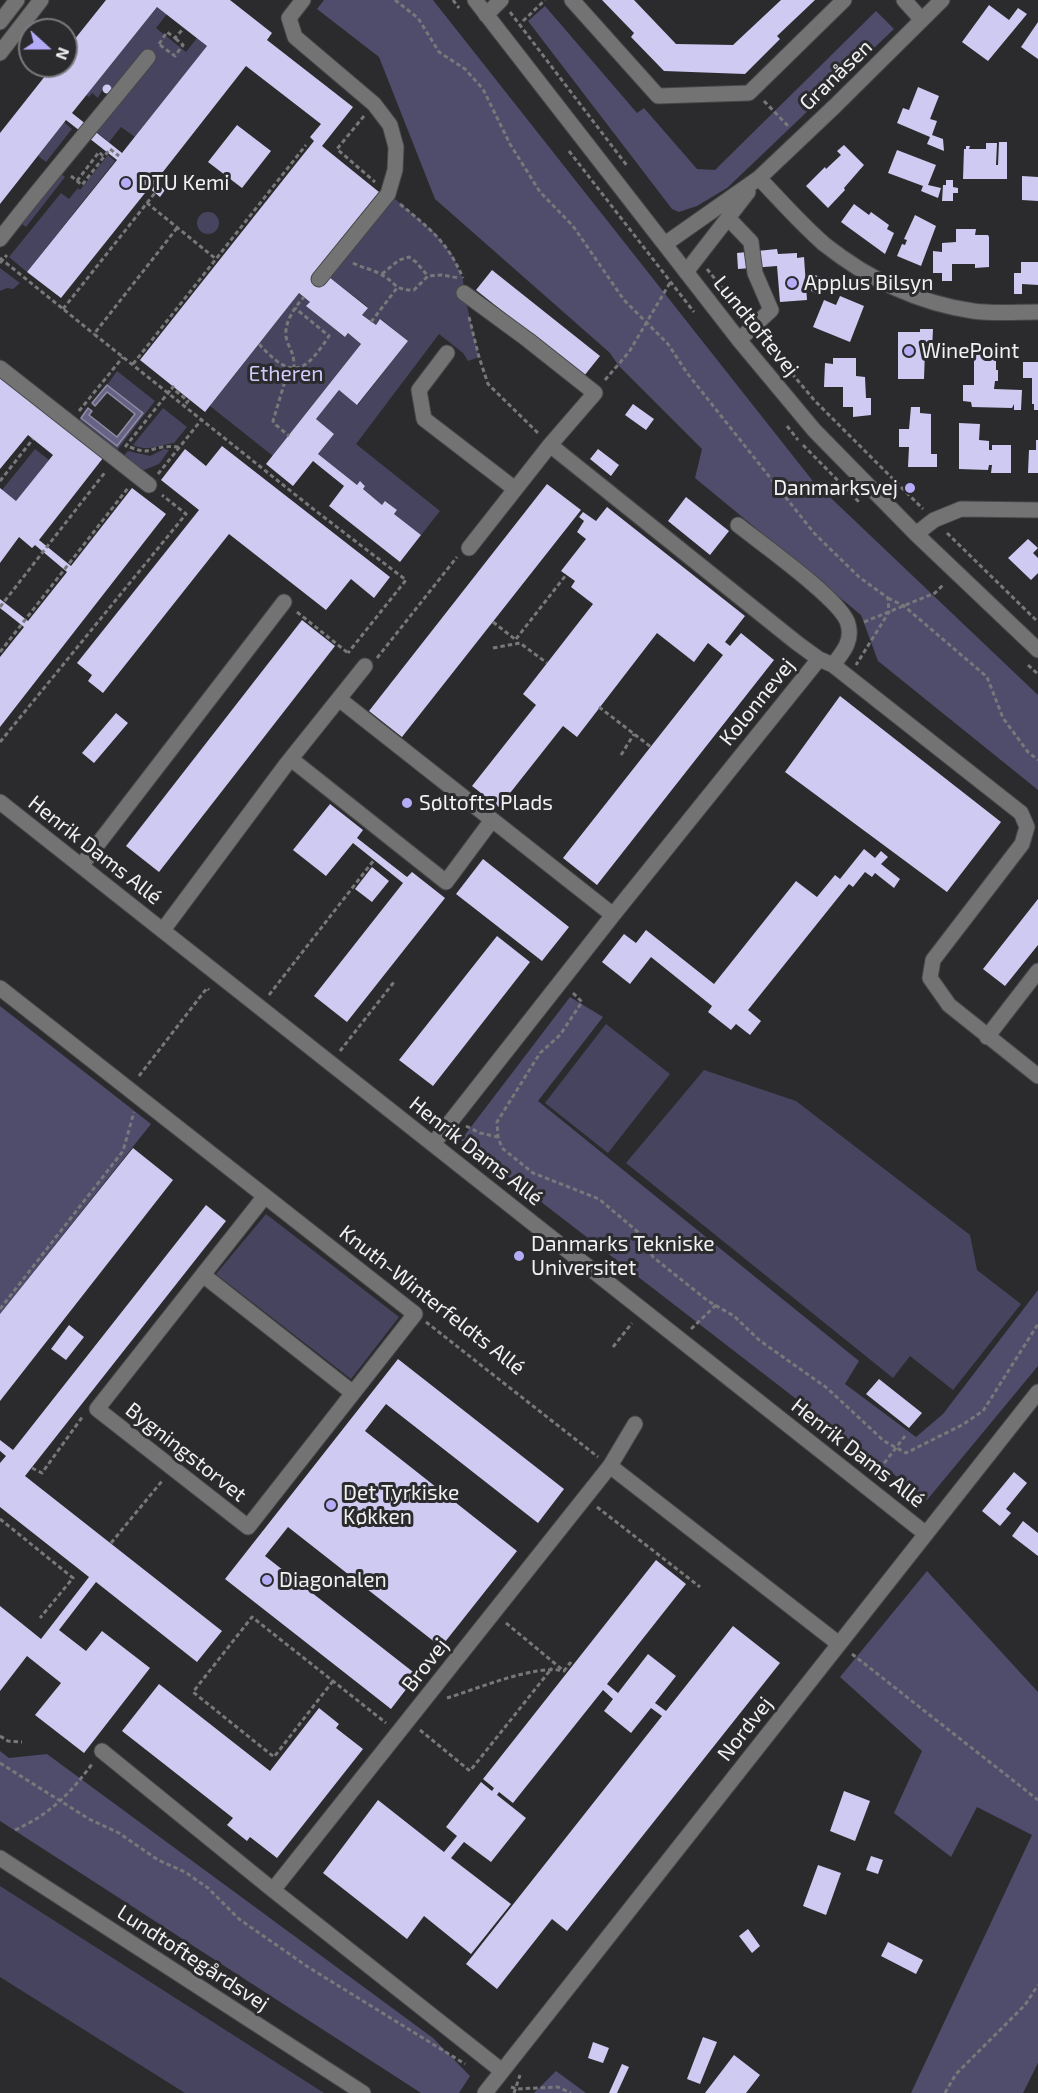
<!DOCTYPE html>
<html>
<head>
<meta charset="utf-8">
<style>
  body { margin:0 }
  #map { position:relative; width:1038px; height:2093px; overflow:hidden; background:#2b2b2e; font-family:"Exo 2",sans-serif }
  canvas { display:block }
  .north { position:absolute; left:18px; top:18px; width:60px; height:60px; box-sizing:border-box; background:#2b2b2e; border:2px solid #7a7a7d; border-radius:50%; rotate:111deg; font-size:16px; font-weight:700; line-height:24px; text-align:center; color:#f1f1f3 }
  .north::after { content:''; display:block; margin:auto; width:21px; height:27px; background:#b5acf8; clip-path:polygon(50% 0,100% 100%,50% 72%,0 100%) }
</style>
</head>
<body>
<div id="map">
<canvas width="1038" height="2093"></canvas>
<div class="north">N</div>
</div>
<script>
const c = document.querySelector('canvas').getContext('2d');
c.lineJoin = 'round';
function fillPath(path, color) { c.fillStyle = color; c.fill(path, 'evenodd'); }
function strokePath(path, color, width, dash) { c.strokeStyle = color; c.lineWidth = width; c.lineCap = dash ? 'butt' : 'round'; c.setLineDash(dash || []); c.stroke(path); }
function label(font, color, halo, rows, align = 'center') {
  c.font = font + ' "Exo 2",sans-serif'; c.lineWidth = 6; c.setLineDash([]); c.textBaseline = 'middle'; c.strokeStyle = halo; c.fillStyle = color; for (const [text, x, y, turn = 0] of rows) {
    c.save(); c.translate(x, y); c.rotate((+turn || 0) * Math.PI / 180); c.textAlign = isNaN(turn) ? turn : align; if (halo) c.strokeText(text, 0, 0); c.fillText(text, 0, 0); c.restore();
  }
}
const green = new Path2D(`
  M157 7 167 14 156 28 186 52 197 38 207 46 135 137 121 127 109 142 97 132 153 62 141 53 111 92V87L105 85 98 98 92 93 89 97 86 95Z
  M64 122 72 129 46 162 38 156Z
  M108 155 115 161 27 272 9 257 61 193 69 199 78 188 80 190Z
  M59 172 65 177 26 227 19 222Z
  M394 198 434 232 453 256 463 279 464 293 479 357 468 361 463 353 439 334 356 444 440 511 421 535 394 514 397 510 386 501 382 505 363 489 365 485 360 482 357 485 318 454 334 434 316 419 339 390 358 405 408 341 381 319 376 325 362 315 368 307 329 277Z
  M197 223a11 11 0 1 1 22 0a11 11 0 1 1-22 0Z
  M0 268 20 283 13 289 7 288 0 291Z
  M299 293 310 302 307 307 345 337 348 333 361 344 273 456 210 406Z
  M117 371 155 401 114 454 76 424 81 418 117 446 143 414 107 385Z
  M163 408 187 427 174 443C160 445 147 452 133 445Z
  M35 449 49 460 16 501 2 490Z
  M164 449 169 450 159 464 141 471 120 460 128 451 150 456Z
  M606 1024 670 1074 608 1153 545 1103Z
  M704 1070 796 1101 970 1235 977 1270 1021 1304 953 1390 910 1356 893 1378 626 1163Z
  M266 1214 399 1317 351 1379 216 1274Z
  M0 1886 324 2093H185L0 1977Z`);
const forest = new Path2D(`
  M324 0H433L812 480 1038 695V790L878 661 861 615 695 478 702 449 618 365 610 353 435 199 379 57 317 9Z
  M545 6 637 113 644 108 697 169 715 170 876 11 894 29 727 188 697 206 679 212 672 209 528 21Z
  M570 997 603 1017 538 1101 859 1361 845 1384 916 1437 943 1414 1038 1290V1366L927 1500 461 1140Z
  M0 1006 151 1124 0 1314Z
  M927 1571 1038 1692V2063L1023 2093H911L1032 1835 977 1807 951 1857 894 1813 922 1751 840 1677Z
  M0 1751 9 1758 47 1754 433 2038 470 2076 459 2093H421L0 1821Z
  M556 2071 586 2093H534Z`);
const water = new Path2D(`
  M107 385 143 413 117 446 81 418 88 408 92 411 89 415 117 437 135 414 107 392 95 406 92 403Z`);
const building = new Path2D(`
  M106 0H230L272 33 267 40 353 107 322 146 379 192 313 274 329 277 368 308 362 315 376 325 380 319 408 341 357 405 339 390 316 419 334 434 318 454 357 485 360 481 365 486 363 489 382 505 385 501 397 510 394 514 421 535 400 562 329 506 344 486 313 461 293 486 266 464 361 344 348 333 345 337 306 306 310 302 299 293 205 412 140 360 314 141 310 137 321 124 246 66 155 182 165 190 160 197 149 188 61 298 27 272 117 160 66 120 0 204V133L53 66H66V50ZM157 7 207 46 122 153 72 113Z
  M602 0H634L676 44 733 45 781 0H815L777 36 780 39 745 74 664 71 631 37 634 33Z
  M989 5 1009 20 1018 8 1027 14 988 61 962 42Z
  M1038 22V59L1021 47Z
  M102.5 89a4.5 4.5 0 1 1 9 0a4.5 4.5 0 1 1-9 0Z
  M918 87 939 96 930 119 937 121 932 135 943 139 944 151 927 144 930 137 897 123 903 108 909 110Z
  M237 125 271 151 242 188 208 162Z
  M999 142H1007V179H963L964 149H966V146H970L969 149H986V143H997L996 165H998Z
  M844 145 864 165 844 188 845 190 828 208 806 186 825 167 826 169 841 155 837 151Z
  M897 150 936 165 928 185 941 188 938 198 921 191 923 186 888 173Z
  M1022 176 1038 177V201L1022 200Z
  M946 180H953V187L958 188V193H953V201H942L943 185H946Z
  M854 204 869 215 871 212 889 225 887 229 894 233 885 254 841 222Z
  M915 215 936 226 921 266 897 256 902 244 905 245 907 240 904 239Z
  M956 229H976L975 235H988L989 237V267L975 268V264H952V281H942V273H933V251L942 252V243L956 242Z
  M777 249 778 254 797 253V258L804 257 807 300 780 302 777 266 738 269 737 253Z
  M1021 262H1038V285L1022 284V294H1014V273H1021Z
  M492 270 600 356 584 376 476 290Z
  M815 275 825 279 819 295 811 291Z
  M840 296 864 306 850 342 813 327 824 300 836 305Z
  M920 329H933L932 350H925L924 379H898V332H920Z
  M974 350H996V370H998V381H995L994 389 1022 390 1021 410H1014V404L1012 408 972 407 971 402 963 401V385H974Z
  M833 358H856V376L865 377 866 398H871V415L853 417V407H843V387H824L825 363 833 364Z
  M1023 362H1038V410H1034V404H1032V378H1023Z
  M0 377 103 458 39 540 71 566 132 488 166 514 0 727V657L24 627 0 608V599L28 621 67 572 35 545 32 548 19 537 0 563V488L16 501 53 455 28 435 0 469Z
  M633 404 654 419 646 430 625 415Z
  M911 407H920V413L931 414V454H937V467H908L909 447H899V429H909Z
  M959 423 980 424 979 440 989 441V450H992V445H1011V473H991L992 465H989L988 470 959 469Z
  M1036 440H1038V473H1028L1029 450H1036Z
  M222 446 390 577 374 598 351 579 326 610 229 534 103 693 88 681 92 675 77 663 199 510 161 480 185 449 206 466Z
  M598 449 619 465 611 476 590 459Z
  M547 484 581 510 402 737 369 711Z
  M686 497 729 531 710 555 668 521Z
  M607 507 745 616 725 642 730 646 741 633 774 660 597 885 563 858 723 655 708 643 694 662 657 633 577 737 563 726 499 807 472 786 536 705 523 694 593 604 571 587 575 581 561 571 586 539 577 532 584 521 579 517 583 512 596 521Z
  M1028 539 1038 548 1033 553 1038 558V573L1031 580 1008 558Z
  M302 620 335 646 159 872 126 846Z
  M840 696 1001 822 947 892 785 772Z
  M116 713 128 723 94 763 82 753Z
  M330 804 363 830 357 838 407 877 412 872 445 898 347 1022 314 996 403 883 353 843 326 876 293 850Z
  M864 849 875 858 881 851 888 857 881 864 900 879 894 888 875 873 872 877 865 872 853 887 849 884 748 1010 761 1021 750 1035 736 1024 731 1030 708 1012 712 1006 651 957 630 984 602 962 624 934 636 943 646 930 714 984 796 881 817 897 835 875 840 879Z
  M483 859 569 927 542 961 456 894Z
  M372 867 389 881 372 902 355 889Z
  M1038 899V945L1005 986 983 969Z
  M497 936 530 962 433 1086 399 1060Z
  M133 1148 173 1180 0 1401V1314Z
  M206 1205 226 1221 25 1476 222 1631 197 1662 96 1582 59 1630 86 1651 102 1631 150 1668 84 1753 35 1715 61 1683 27 1656 0 1691V1606L41 1639 89 1577 0 1507V1463L6 1456 0 1451V1440L13 1450Z
  M69 1325 84 1337 66 1360 51 1349Z
  M398 1359 564 1489 538 1523 386 1404 365 1431 517 1551 441 1647 288 1527 265 1556 417 1675 391 1709 225 1579Z
  M879 1379 922 1413 909 1428 866 1394Z
  M1014 1472 1027 1483 1006 1509 1011 1513 1000 1526 982 1511Z
  M1023 1521 1038 1533V1556L1012 1536Z
  M656 1560 686 1584 607 1684 618 1693 648 1654 676 1676 655 1703 666 1711 733 1626 780 1663 567 1931 552 1919 497 1989 466 1964 662 1716 651 1708 631 1733 604 1711 613 1699 603 1690 513 1803 499 1792 497 1795 526 1818 491 1862 464 1842 451 1858 511 1904 471 1954 424 1916 407 1939 323 1873 378 1800 444 1852 457 1836 446 1827 481 1782 492 1791 494 1788 483 1779Z
  M159 1684 270 1771 319 1708 339 1724 336 1728 363 1749 277 1858 250 1837 247 1841 227 1825 233 1818 122 1731Z
  M844 1791 870 1801 855 1841 830 1831Z
  M871 1856 883 1860 878 1874 866 1870Z
  M818 1865 841 1873 826 1915 803 1906Z
  M748 1929 760 1946 752 1953 739 1936Z
  M888 1942 923 1960 916 1974 881 1956Z
  M703 2037 717 2042 700 2084 687 2079Z
  M593 2042 609 2048 603 2063 588 2058Z
  M734 2055 760 2075 746 2093H705Z
  M622 2064 629 2067 617 2093H609Z`);
const path = new Path2D(`
  M395 0 418 18 439 52 465 69 483 89 510 144 540 192 573 226 624 300 668 344 687 373 814 533 859 577 888 598 889 612 856 665
  M453 0 459 8
  M510 12 628 167
  M523 21 545 0
  M159 44 167 32 175 38 184 28
  M160 45 175 56 183 45 175 38
  M764 101 789 127
  M364 116 337 149 375 182
  M569 151 694 312
  M71 176 82 185 110 149 119 156
  M77 181 99 152 104 157
  M147 203 158 189 152 185
  M400 204C430 229 447 241 463 278
  M177 228 94 334 312 508 406 580 348 653
  M0 258 94 334
  M0 263 7 255
  M353 263C362 268 372 269 380 274 395 281 394 291 414 290L428 276 442 275 459 278
  M707 269 744 315
  M382 274 399 260 409 257 416 262 428 276
  M63 309 147 203 216 259
  M469 317 479 357 488 384 538 433
  M371 322 397 288
  M763 339 815 401 923 509
  M259 344C291 379 303 376 329 336L295 308
  M133 364 306 145
  M289 368 273 421 276 425 289 436
  M294 369C294 353 292 354 287 341 282 325 294 308 304 297
  M605 380 629 352 671 281
  M174 386 172 388 188 401 184 406
  M79 411 123 357
  M787 426 798 440
  M803 445 859 502
  M125 447 172 388
  M130 447C149 455 147 449 164 447 169 446 175 447 180 447
  M158 474 202 419
  M0 481 33 439
  M947 533 1038 622
  M888 598 904 606 987 677 1003 718 1028 752 1038 760
  M0 607 106 471
  M297 612 348 653
  M493 622 516 640
  M864 622 935 593 944 584
  M516 639 566 575
  M493 648 520 643 547 663
  M0 652 128 488
  M377 658 457 557
  M1028 665 1038 674
  M599 707 651 747
  M0 742 186 514 162 495
  M621 755 634 734
  M573 993 582 1002 560 1035 540 1053 497 1122 498 1137 502 1148 533 1173 599 1199 638 1232 653 1257 708 1301 734 1316 759 1340 827 1388 884 1441 906 1453 962 1425 983 1411 1038 1324
  M269 995 374 860
  M340 1051 394 982
  M139 1076 207 988 209 990
  M466 1126 480 1133 498 1137
  M0 1309 123 1151 134 1112
  M426 1322 598 1457
  M691 1329 716 1305
  M613 1347 632 1323
  M32 1468 42 1473 83 1416
  M875 1475 905 1436
  M597 1507 700 1587
  M0 1519 73 1578 40 1618
  M111 1543 162 1481
  M506 1623 564 1671 570 1663 573 1665
  M852 1654 1038 1800
  M333 1681 274 1757 193 1692 252 1617 386 1723
  M447 1698C477 1689 535 1664 564 1671
  M420 1730 470 1771 552 1668
  M0 1736 8 1741 22 1742
  M0 1763 89 1819 119 1833 158 1860 185 1872 208 1888 239 1919 308 1967 465 2064
  M15 1830C50 1814 70 1794 92 1764
  M511 2087 517 2089 558 2087 571 2093
  M514 2093 520 2075
  M945 2093 956 2074 1025 2005 1038 1985`);
const minor = new Path2D(`
  M303 0 289 18 295 37 374 104 390 125 396 147 395 170 388 194 319 279
  M475 0 739 340 814 430 916 534 1038 650
  M572 0 658 96 749 93 844 0
  M904 0 922 20
  M486 15 501 0
  M0 22 17 0
  M0 53 41 0
  M759 178C780 200 801 224 824 244 868 279 918 303 973 311 994 314 1017 312 1038 312
  M728 218 751 242 755 273 771 310 739 340
  M0 239C48 177 99 118 148 57
  M665 244 759 178 835 106 942 0
  M686 272 748 192
  M464 293 528 340 595 393 550 445
  M447 353 419 390 424 419 515 489
  M0 368 149 485
  M738 525C759 542 843 601 848 624 853 641 843 652 833 665
  M916 534 934 520 961 509 1038 510
  M469 548 550 445 797 643 819 659 833 665 1021 813 1027 827 1022 844 933 960 930 978 949 1005 1038 1076
  M339 699 613 915
  M291 759 446 882 492 820
  M0 802 926 1534
  M81 866 284 602
  M163 930 285 766 365 666
  M0 988 415 1314 248 1527 97 1409 265 1196
  M987 1037 1038 971
  M433 1144 613 915 819 659
  M203 1275 353 1393
  M610 1466 839 1644
  M102 1751 273 1890 502 2071
  M0 1858 363 2093
  M273 1890 610 1466 635 1424
  M485 2093 1038 1392`);
const markers = [
  [126,183,6,"#b5acf8"],
  [792,283,6,"#b5acf8"],
  [909,351,6,"#b5acf8"],
  [910,488,6,"#b5acf8"],
  [407,803,6,"#b5acf8"],
  [519,1256,6,"#b5acf8"],
  [331,1505,6,"#b5acf8"],
  [267,1580,6,"#b5acf8"]
];
const streetNames = [
  ["Granåsen",836,75,-44],
  ["Lundtoftevej",756,326,51],
  ["Kolonnevej",757,702,-51],
  ["Henrik Dams Allé",95,850,38],
  ["Henrik Dams Allé",476,1151,38],
  ["Knuth-Winterfeldts Allé",432,1300,38],
  ["Bygningstorvet",186,1452,38],
  ["Henrik Dams Allé",858,1453,38],
  ["Brovej",425,1665,-52],
  ["Nordvej",745,1729,-52],
  ["Lundtoftegårdsvej",193,1958,33]
];
const poiNames = [
  ["DTU Kemi",138,183],
  ["Applus Bilsyn",804,283],
  ["WinePoint",921,351],
  ["Danmarksvej",898,488,"right"],
  ["Søltofts Plads",419,803],
  ["Danmarks Tekniske",531,1244],
  ["Universitet",531,1268],
  ["Det Tyrkiske",343,1493],
  ["Køkken",343,1517],
  ["Diagonalen",279,1580]
];
const parkNames = [
  ["Etheren",286,374]
];
fillPath(green, '#47445f');
fillPath(forest, '#4f4c6c');
fillPath(water, '#676385');
strokePath(water, '#908ea6', 1.5);
fillPath(building, '#cecaf1');
strokePath(minor, '#47474a', 17);
strokePath(path, '#78787a', 3, [4.5, 3]);
strokePath(minor, '#737374', 15);
for (const [x, y, r, color] of markers) { const dot = new Path2D(); dot.arc(x, y, r, 0, 2 * Math.PI); c.fillStyle = color; c.fill(dot); strokePath(dot, '#2b2b2e', 2); }
label('21px', '#f1f1f3', '#2b2b2e', streetNames);
label('21px', '#f1f1f3', '#2b2b2e', poiNames, 'left');
label('21px', '#d0cbfc', '#2b2b2e', parkNames);
</script>
</body>
</html>
